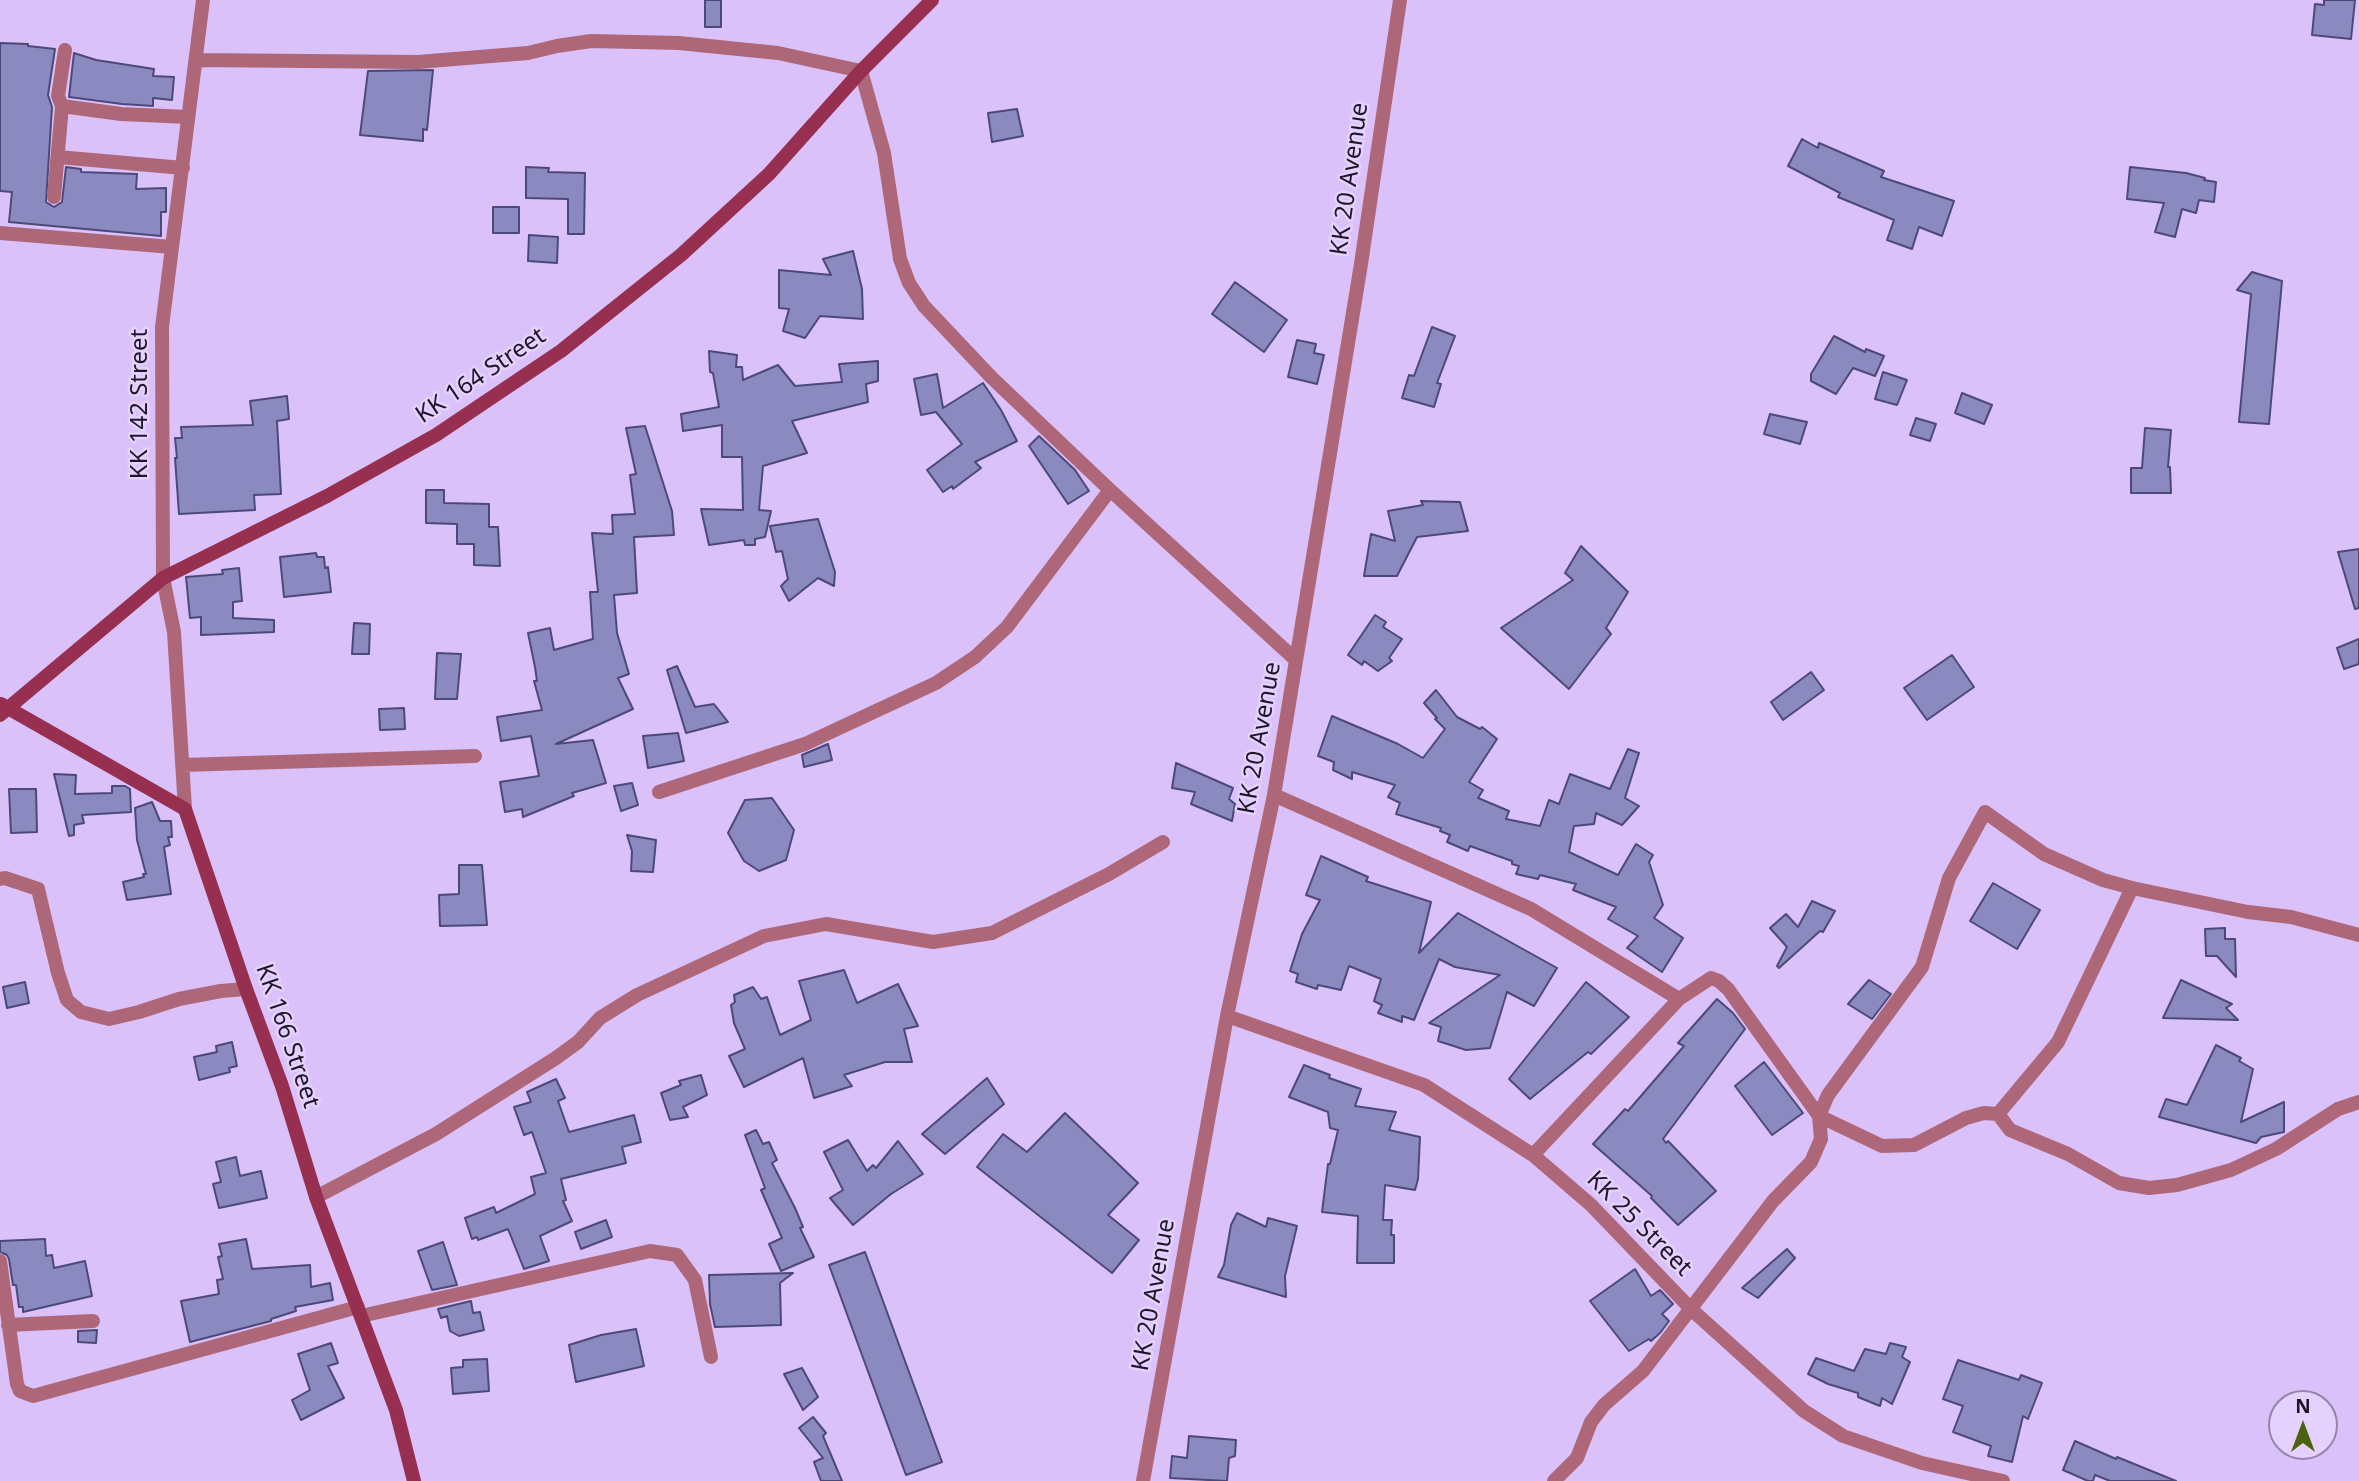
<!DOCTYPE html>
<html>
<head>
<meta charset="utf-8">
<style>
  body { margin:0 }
  #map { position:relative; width:2359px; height:1481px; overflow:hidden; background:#dac1f9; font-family:"Noto Sans",sans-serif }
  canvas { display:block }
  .north { position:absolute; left:2268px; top:1390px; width:70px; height:70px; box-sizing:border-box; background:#e5d1fe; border:2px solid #9586a9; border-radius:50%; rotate:0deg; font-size:19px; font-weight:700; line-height:28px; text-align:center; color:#1e1529 }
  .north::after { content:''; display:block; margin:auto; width:24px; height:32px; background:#4a620e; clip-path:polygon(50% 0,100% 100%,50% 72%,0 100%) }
</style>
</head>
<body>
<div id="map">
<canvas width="2359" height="1481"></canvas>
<div class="north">N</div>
</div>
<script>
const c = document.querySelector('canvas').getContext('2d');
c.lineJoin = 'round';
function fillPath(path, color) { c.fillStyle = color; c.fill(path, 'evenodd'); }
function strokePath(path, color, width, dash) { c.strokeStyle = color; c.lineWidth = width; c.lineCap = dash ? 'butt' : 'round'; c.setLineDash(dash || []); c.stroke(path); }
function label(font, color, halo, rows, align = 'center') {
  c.font = font + ' "Noto Sans",sans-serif'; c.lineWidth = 5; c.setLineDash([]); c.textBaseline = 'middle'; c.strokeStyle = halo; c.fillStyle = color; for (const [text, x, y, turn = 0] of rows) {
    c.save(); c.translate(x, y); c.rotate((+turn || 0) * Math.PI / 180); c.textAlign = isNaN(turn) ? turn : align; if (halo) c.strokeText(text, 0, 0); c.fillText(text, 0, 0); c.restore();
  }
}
const building = new Path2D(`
  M705 0H721V27H705Z
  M2324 0H2355L2351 39 2312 35 2315 4 2324 5Z
  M0 43 28 44V46L55 49 48 95 52 107 46 202 54 207 62 202 66 167 81 169V172L137 174 136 189 166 188V212H161V236L9 222 12 192 0 191Z
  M74 53 96 60 154 69 153 76 174 77 172 100 153 98V106L122 104 69 97Z
  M433 70 427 130 423 129V141L360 135 368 71Z
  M1017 109 1023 136 992 142 988 113Z
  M1802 139 1818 148 1819 143 1884 171 1881 177 1954 201 1942 236 1919 227 1912 249 1887 240 1894 220 1838 197 1840 193 1788 166Z
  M526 167 549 168 548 172 585 173 584 234H568V199L526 198Z
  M2130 167 2186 173 2205 178 2204 180 2216 182 2214 202 2199 200 2196 213 2182 209 2175 237 2155 232 2164 203 2127 199Z
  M493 207H519V233H493Z
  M529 235 558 237 557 263 528 261Z
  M853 251 862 289 863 319 820 316 805 338 783 331 789 309 779 308V270L831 275 823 259Z
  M2252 272 2282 281 2269 424 2239 422 2251 294 2237 290Z
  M1235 282 1287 320 1264 352 1212 314Z
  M1432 327 1455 336 1437 383 1441 384 1434 407 1402 398 1409 375 1414 376Z
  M1834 336 1865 352 1866 349 1884 356 1875 376 1853 368 1836 394 1811 381V374Z
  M1297 340 1316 344 1314 353 1324 355 1317 384 1288 377Z
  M709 351 737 355 736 367H742L743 380 778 365 795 386 842 382 839 364 878 361V381L866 384 868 402 792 421 807 453 763 466 759 510 771 511 765 537 755 539V545H745L744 540 709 545 701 509 743 510 742 457H722V425L683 431 681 414 719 407 713 373 710 372Z
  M1883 372 1907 380 1897 405 1875 399Z
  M937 374 943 408 983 383 1001 410 1017 441 975 462 981 468 953 489 952 486 943 492 927 470 962 444 936 412 921 415 914 379Z
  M1962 393 1992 405 1984 424 1955 413Z
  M287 396 289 419 277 421 281 494 254 495 255 510 179 514 175 458H177L175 438H182L181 427 253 425 250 401Z
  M1770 414 1807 422 1800 444 1764 434Z
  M1916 418 1936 424 1930 441 1910 435Z
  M645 426 672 511 674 535 634 537 637 593 614 595 617 633 629 674 618 678 633 709 556 744 593 740 606 783 572 793 574 796 523 817 522 809 505 812 500 782 539 776 531 736 501 741 497 717 542 710 534 681H537L535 667 528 633 550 628 554 650 593 639 590 592H598L592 533 613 534 612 515 635 514 630 475 636 474 626 428Z
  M2145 428 2171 430 2168 467H2170L2171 493H2131V468H2142Z
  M1039 436 1075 470 1089 491 1068 504 1029 446Z
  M426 490H444V503L489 504V527H498L500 566 474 565V544H457V524L426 523Z
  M1421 501 1460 502 1468 531 1417 537 1397 576H1364L1371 534 1395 541 1388 511 1423 505Z
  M818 519 835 572 834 586 818 578 789 601 781 586 788 579 782 551 776 552 770 526Z
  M1581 546 1628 592 1606 628 1611 634 1569 689 1501 628 1573 580 1565 573Z
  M2359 549V608L2355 609 2338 552Z
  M316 553 317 557H324L325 568 328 567 331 592 284 597 280 557Z
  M239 568 242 601 233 602V618L274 620V632L201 635V617L190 618 186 577 223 574 222 570Z
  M1375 615 1386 622 1383 627 1402 639 1389 658 1392 661 1378 671 1364 661 1362 665 1348 655Z
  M354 623 370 624 369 654H352Z
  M2359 639V664L2344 669 2337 648Z
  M437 653 461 654 457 699H435Z
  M1952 655 1974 687 1927 720 1904 688Z
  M677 666 695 707 714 704 728 722 686 733 667 670Z
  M1811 672 1824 690 1783 720 1771 702Z
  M1436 690 1457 717 1480 729 1482 727 1497 739 1469 782 1483 790 1478 798 1509 811 1506 819 1540 826 1549 800 1559 804 1570 774 1610 789 1628 749 1639 753 1625 798 1639 806 1622 825 1596 813 1594 824 1574 826 1569 852 1618 875 1636 844 1653 855 1649 862 1663 905 1654 918 1683 938 1662 972 1627 948 1638 936 1608 919 1616 907 1573 890 1576 884 1540 875 1538 879 1516 874 1519 866 1512 864V861L1470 846 1468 851 1447 842 1450 835 1440 831 1441 828 1396 814 1400 803 1388 797 1395 785 1352 772V779L1333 770 1334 762 1318 756 1332 716 1398 744 1423 758 1445 729 1435 719 1437 718 1424 703Z
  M404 708 405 729 380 730 379 709Z
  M678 733 684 761 648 768 643 736Z
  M828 744 832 760 804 767 802 755Z
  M1176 763 1233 788 1229 799 1235 804 1232 821 1191 804 1195 792 1172 788Z
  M54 774 76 775 75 794 112 793V786H125L130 789 131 812 82 815 84 823 74 825V835L69 836Z
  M632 783 638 805 621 811 614 786Z
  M9 789H36L37 832 11 833Z
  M772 798 794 830 786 860 759 871 744 861 728 833 745 800Z
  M152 802 160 821H171L172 837H168L170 845 164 847 171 894 127 900 123 882 144 877 143 874H146L137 840 135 808Z
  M627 835 656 840 653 872 631 871 632 851Z
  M1321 856 1368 877 1366 881 1431 902 1419 953 1458 913 1557 968 1534 1006 1507 992 1490 1048 1466 1050 1438 1041 1441 1027 1429 1023 1500 975 1455 967 1439 959 1414 1020 1402 1016V1022L1378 1013 1382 1005 1374 1001 1381 979 1349 966 1341 990 1318 985 1317 989 1296 982 1298 974 1290 971 1302 934 1320 900 1306 895Z
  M459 865H482L487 925 440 926 439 895 459 894Z
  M1993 883 2040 910 2017 949 1970 921Z
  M1812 901 1835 911 1823 932 1820 931 1779 968 1777 966 1787 947 1770 928 1786 914 1798 927Z
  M2225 928V939H2235L2236 977 2217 956H2206L2205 929Z
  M844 970 857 1003 898 984 918 1026 904 1029 912 1062H885L844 1075 852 1086 814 1098 803 1058 744 1087 729 1056 745 1049 734 1023 731 1005 735 1002 734 995 753 987 761 999 767 997 780 1035 811 1020 799 981Z
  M1869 980 1891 994 1872 1019 1848 1004Z
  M2181 980 2232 1004 2226 1008 2238 1020 2163 1018Z
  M25 982 29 1003 7 1008 3 987Z
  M1586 982 1629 1017 1591 1054 1588 1052 1530 1099 1509 1079Z
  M1717 999 1733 1013 1745 1029 1663 1139 1666 1143 1668 1141 1716 1191 1678 1225 1651 1198 1652 1196 1593 1144 1625 1109 1628 1111 1684 1046 1678 1043Z
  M232 1042 237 1066 229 1068 230 1072 199 1080 194 1057 217 1052 216 1046Z
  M2216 1045 2241 1058 2239 1061 2253 1069 2241 1122 2284 1102V1132L2261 1137 2256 1143 2159 1117 2166 1099 2187 1105Z
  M1764 1062 1803 1113 1772 1135 1735 1086Z
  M1304 1065 1330 1075 1329 1078 1361 1089 1355 1106 1396 1112 1389 1130 1420 1137 1418 1179 1415 1190 1385 1185 1383 1220H1392L1391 1235H1394V1263H1357L1358 1216 1322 1212 1328 1164H1330L1338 1130 1330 1128 1328 1112 1289 1097Z
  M701 1075 707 1095 683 1107 688 1117 670 1120 661 1093 681 1085 679 1081Z
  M987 1078 1004 1104 945 1154 922 1134Z
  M556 1079 565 1098 558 1101 569 1132 634 1115 641 1142 622 1147 626 1163 561 1179 566 1200 563 1201 572 1221 540 1236 549 1261 524 1269 508 1229 478 1240 477 1237 472 1239 465 1218 494 1207 496 1213 535 1194 531 1177 546 1173 532 1132 524 1135 514 1107 531 1102 527 1092Z
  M1065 1113 1138 1183 1108 1215 1139 1240 1112 1273 977 1167 1003 1134 1027 1152Z
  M756 1130 763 1144 769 1142 777 1160 772 1163 795 1208 803 1227 800 1228 814 1257 781 1271 769 1244 782 1238 761 1190 765 1188 745 1135Z
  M848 1140 867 1171 873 1165 876 1168 898 1141 923 1174 891 1194 853 1225 830 1198 843 1190 824 1152Z
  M236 1157 240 1176 261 1171 267 1198 219 1208 213 1184 221 1182 216 1162Z
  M1237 1213 1266 1227 1268 1218 1297 1226 1285 1276 1286 1297 1218 1277 1224 1265 1231 1225Z
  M606 1220 612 1237 581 1249 575 1232Z
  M45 1239 46 1256 52 1255 54 1268 85 1261 92 1296 23 1312V1307H19L16 1285H13L9 1259 7 1255 0 1252V1241Z
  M246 1239 252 1269 310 1265 311 1287 330 1283 333 1300 295 1307 296 1311 271 1319V1321L190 1342 181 1301 219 1294 217 1280 223 1279 218 1257 222 1256 219 1244Z
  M443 1242 457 1285 432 1290 418 1251Z
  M1787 1249 1795 1258 1758 1298 1742 1288Z
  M865 1252 942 1462 906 1475 829 1265Z
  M1635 1269 1651 1296 1660 1290 1673 1304 1662 1314 1669 1321 1660 1333 1651 1341 1649 1339 1629 1351 1590 1301Z
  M793 1273 780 1283 781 1325 715 1327 710 1304 709 1275Z
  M471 1301 473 1313 480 1312 484 1330 459 1336 450 1331 447 1316 441 1318 438 1309Z
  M636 1329 644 1366 576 1382 569 1345 601 1335Z
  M97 1330 96 1343 78 1342V1331Z
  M331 1343 338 1363 328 1366 344 1398 301 1420 292 1400 310 1390 298 1354Z
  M1890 1343 1906 1347 1902 1357 1910 1362 1892 1404 1882 1398 1880 1406 1858 1397V1393L1828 1384 1808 1374 1816 1358 1854 1371 1865 1349 1886 1354Z
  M487 1359 489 1391 453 1394 451 1368 463 1367V1360Z
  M1958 1360 2019 1380 2021 1375 2042 1383 2028 1419 2023 1416 2012 1462 1988 1456 1991 1446 1953 1432 1963 1406 1943 1399Z
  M802 1368 818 1397 803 1410 784 1374Z
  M813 1417 826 1433 823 1436 842 1481H821L814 1462 823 1458 799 1428Z
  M1189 1436 1236 1440 1235 1456 1229 1458 1227 1481 1170 1478 1172 1456 1187 1458Z
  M2075 1441 2116 1459 2117 1457 2176 1481H2110L2095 1475 2093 1481H2088L2063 1470Z`);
const street = new Path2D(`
  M65 50 58 96 62 106 121 114 188 117
  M196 60 418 62 528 53 557 46 591 41 679 43 778 53 861 71 884 153 900 259 909 283 924 306 992 378 1110 490 1296 660
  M58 157 183 168
  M54 197 62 106
  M0 233 172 247
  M182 765 475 756
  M659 792 805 744 936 683 975 657 1007 627 1110 490
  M1274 795 1531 909 1679 999
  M185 809 174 632 163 578 162 327 203 0
  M0 879 5 878 38 889 58 973 67 1000 81 1012 109 1019 139 1012 179 999 221 991 246 989
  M1227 1016 1424 1085 1533 1155 1591 1205 1692 1310 1804 1411 1843 1436 1922 1463 2003 1481
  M1998 1114 2058 1042 2132 888
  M1533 1155 1679 999 1711 978 1719 981 1728 989 1819 1116 1882 1146 1914 1145 1966 1118 1984 1113 1998 1114 2010 1130 2068 1154 2119 1183 2149 1188 2177 1185 2231 1170 2276 1149 2338 1109 2359 1102
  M316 1197 436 1134 556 1058 578 1042 600 1018 637 995 764 936 826 924 933 942 992 933 1109 874 1163 842
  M0 1261 17 1384 20 1391 33 1396 358 1307
  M361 1316 650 1251 677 1255 695 1280 711 1357
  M8 1325 93 1321
  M1143 1481 1227 1016 1274 795 1361 264 1400 0
  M1554 1481 1577 1458 1591 1422 1604 1405 1643 1371 1773 1201 1811 1162 1821 1139 1819 1116 1828 1095 1922 967 1949 878 1985 812 2044 854 2103 880 2132 888 2248 912 2291 917 2359 935`);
const secondary = new Path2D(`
  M1 704 185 809 246 989 282 1086 316 1197 396 1410 414 1481
  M0 715 163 578 327 496 436 435 561 351 681 255 769 174 861 71 932 0`);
const streetNames = [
  ["KK 20 Avenue",1350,179,-82],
  ["KK 164 Street",481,376,-34],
  ["KK 142 Street",140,404,-90],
  ["KK 20 Avenue",1260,738,-80],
  ["KK 166 Street",287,1036,71],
  ["KK 25 Street",1639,1224,45],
  ["KK 20 Avenue",1154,1295,-80]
];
fillPath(building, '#8b8ac0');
strokePath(building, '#4c497a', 2);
strokePath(street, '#ae6778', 14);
strokePath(secondary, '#962f50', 14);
label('24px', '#1e1529', '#e5d1fe', streetNames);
</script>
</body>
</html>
